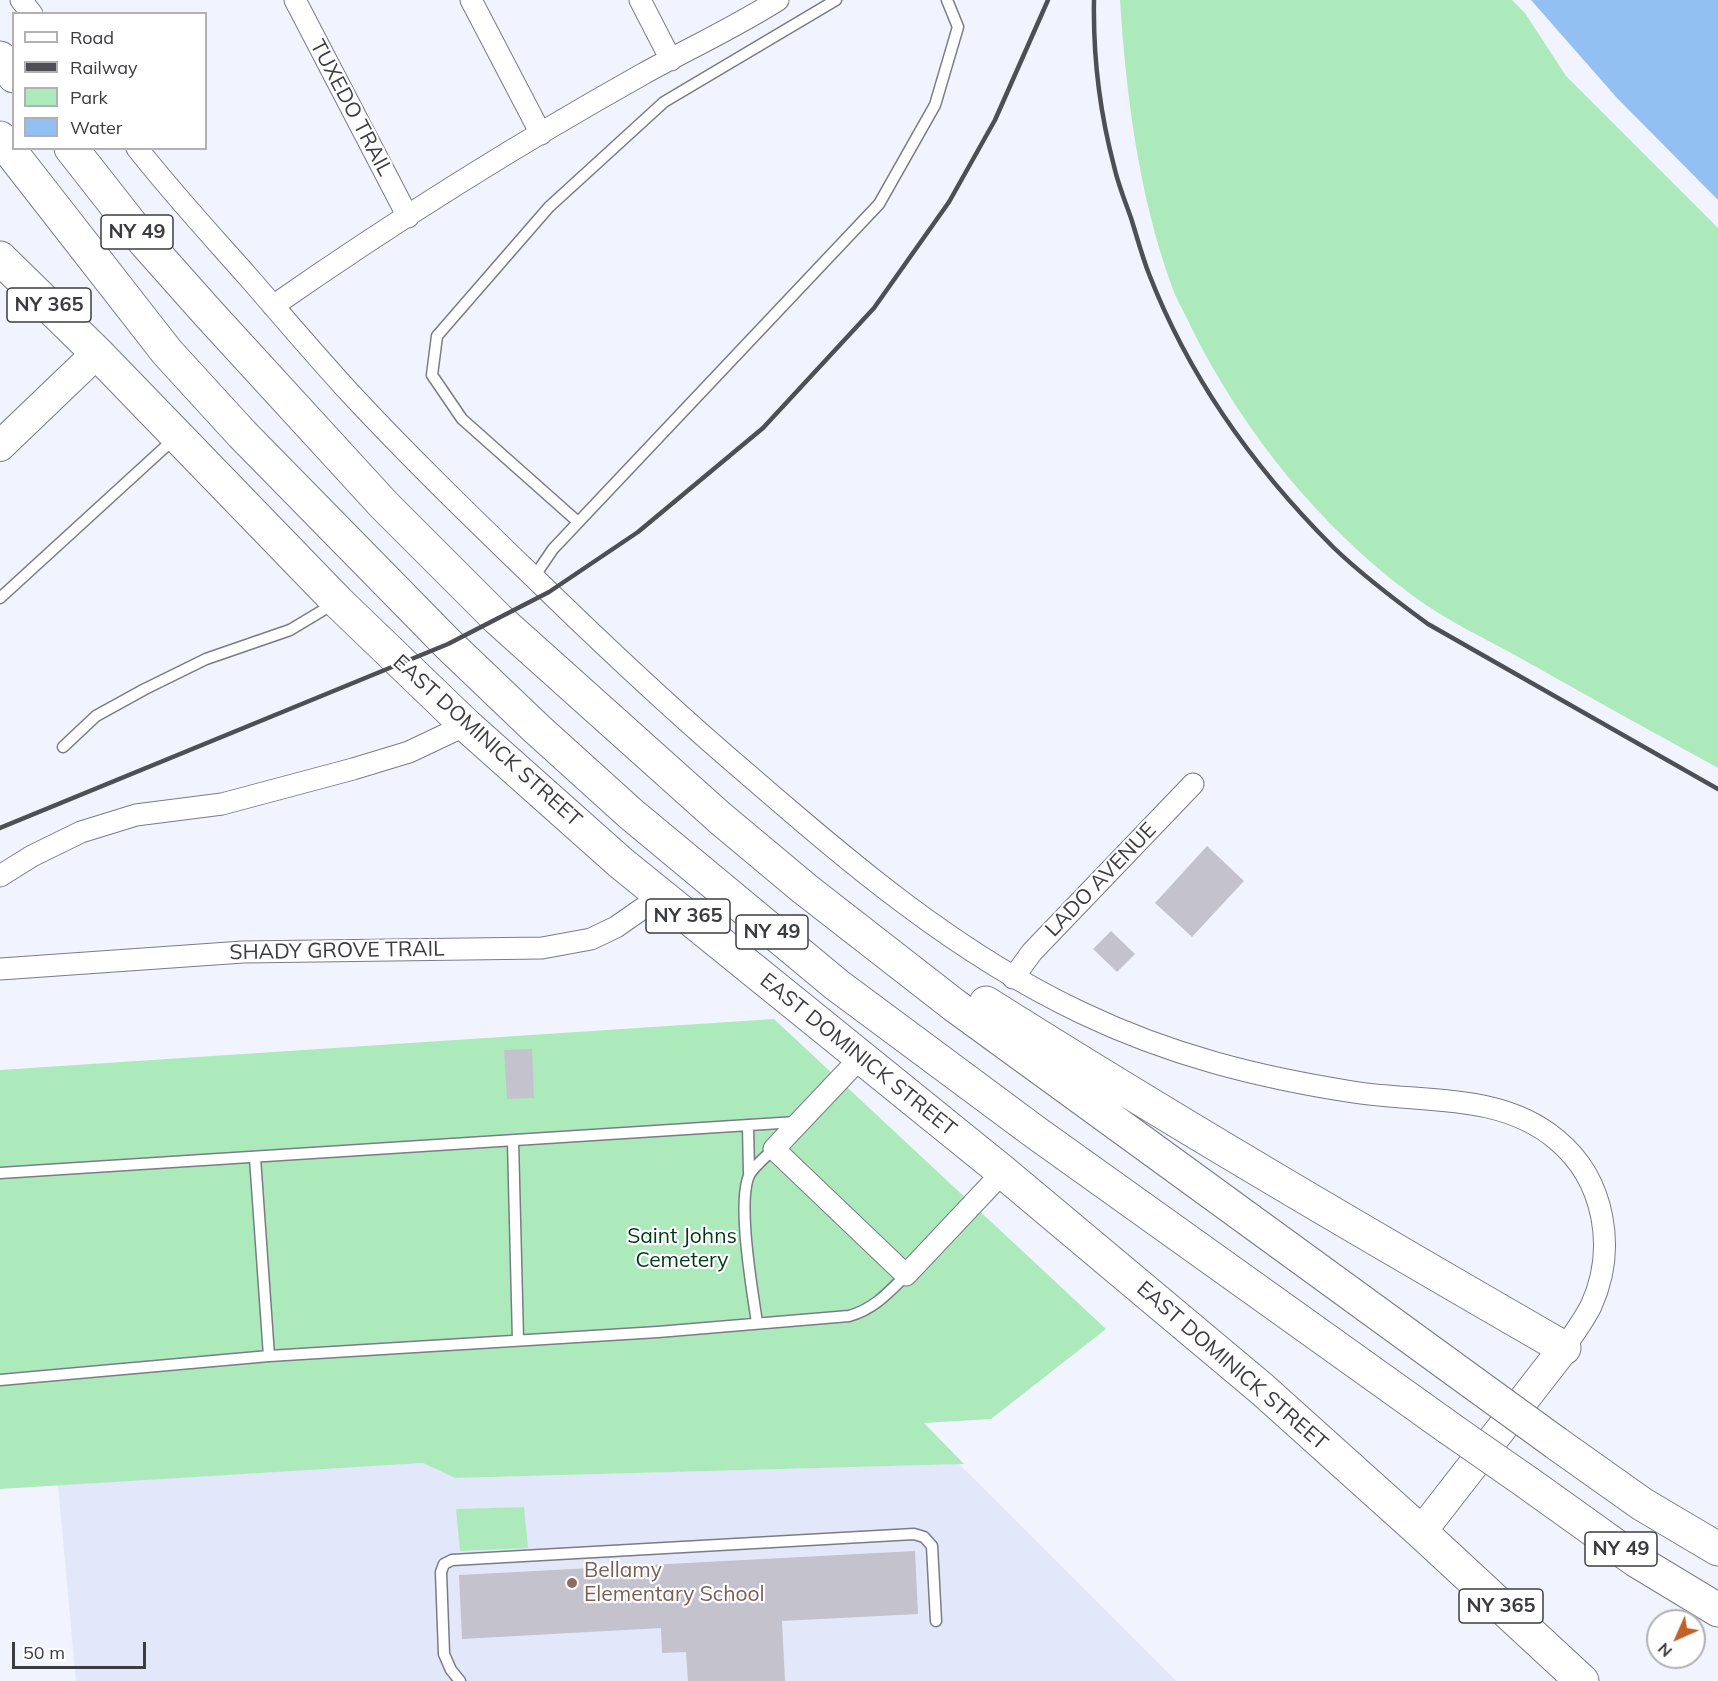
<!DOCTYPE html>
<html>
<head>
<meta charset="utf-8">
<style>
  body { margin:0 }
  #map { position:relative; width:1718px; height:1681px; overflow:hidden; background:#f1f4fe; font-family:Mulish,sans-serif }
  canvas { display:block }
  .legend { position:absolute; left:12px; top:12px; width:195px; height:138px; box-sizing:border-box; background:#fff; border:2px solid #b1b1b3; margin:0; padding:8px 10px; list-style:none; font-size:18px; color:#3b3c40 }
  .legend li { display:flex; align-items:center; gap:12px; height:30px }
  .legend b { width:30px; border:2px solid #b1b1b3 }
  .north { position:absolute; left:1646px; top:1609px; width:60px; height:60px; box-sizing:border-box; background:#fff; border:2px solid #b1b1b3; border-radius:50%; rotate:225deg; font-size:16px; font-weight:700; line-height:24px; text-align:center; color:#3b3c40 }
  .north::after { content:''; display:block; margin:auto; width:21px; height:27px; background:#c36027; clip-path:polygon(50% 0,100% 100%,50% 72%,0 100%) }
  .scale { position:absolute; left:12px; top:1642px; width:134px; height:27px; box-sizing:border-box; border:3px solid #3b3c40; border-top:0; padding-left:8px; font-size:18px; line-height:21px; white-space:nowrap; color:#3b3c40; -webkit-text-stroke:4px #fff; paint-order:stroke }
</style>
</head>
<body>
<div id="map">
<canvas width="1718" height="1681"></canvas>
<ul class="legend">
<li><b style="height:8px;background:#fff"></b>Road</li>
<li><b style="height:8px;background:#4e4f54"></b>Railway</li>
<li><b style="height:16px;background:#adeabb"></b>Park</li>
<li><b style="height:16px;background:#93c0f2"></b>Water</li>
</ul>
<div class="north">N</div>
<div class="scale">50 m</div>
</div>
<script>
const c = document.querySelector('canvas').getContext('2d');
c.lineJoin = 'round';
function fillPath(path, color) { c.fillStyle = color; c.fill(path, 'evenodd'); }
function strokePath(path, color, width, dash) { c.strokeStyle = color; c.lineWidth = width; c.lineCap = dash ? 'butt' : 'round'; c.setLineDash(dash || []); c.stroke(path); }
function label(font, color, halo, rows, align = 'center') {
  c.font = font + ' Mulish,sans-serif'; c.lineWidth = 4.5; c.setLineDash([]); c.textBaseline = 'middle'; c.strokeStyle = halo; c.fillStyle = color; for (const [text, x, y, turn = 0] of rows) {
    c.save(); c.translate(x, y); c.rotate((+turn || 0) * Math.PI / 180); c.textAlign = isNaN(turn) ? turn : align; if (halo) c.strokeText(text, 0, 0); c.fillText(text, 0, 0); c.restore();
  }
}
const built = new Path2D(`
  M423 1463 455 1478 959 1464 1176 1681H76L58 1485Z`);
const green = new Path2D(`
  M1120 0H1512L1525 13 1566 76 1718 228V768C1653 732 1587 696 1522 659 1486 639 1447 621 1413 596 1320 527 1244 433 1192 329 1186 315 1177 301 1172 287 1139 196 1126 96 1120 0Z
  M774 1019 1106 1329 991 1419 924 1423 964 1464 455 1478 423 1463 0 1489V1070Z
  M524 1507 528 1548 460 1551 456 1509Z`);
const water = new Path2D(`
  M1531 0H1718V200L1617 98Z`);
const building = new Path2D(`
  M1207 846 1244 881 1192 937 1155 903Z
  M1111 931 1135 954 1117 972 1093 949Z
  M532 1049 534 1098 507 1099 504 1050Z
  M915 1551 918 1614 782 1621 785 1681H688L686 1652 662 1653 661 1628 462 1639 459 1575Z`);
const lane = new Path2D(`
  M578 522 462 419 432 375 437 336 549 207 664 102 836 0
  M534 577 553 549 879 204 935 105 958 27 947 0
  M0 598 175 438
  M63 747 96 716 145 689 206 659 290 630 335 603
  M748 1125 749 1173
  M513 1141 518 1340
  M255 1158 269 1356
  M0 1173 796 1122
  M757 1323C753 1294 735 1195 751 1172 757 1164 766 1156 774 1149
  M0 1380 269 1356 658 1332 849 1316C874 1309 888 1293 906 1275
  M460 1681 451 1670 444 1654 441 1572 444 1564 452 1560 914 1534 924 1537 932 1546 936 1621`);
const street = new Path2D(`
  M21 0 32 14
  M295 0 408 217
  M471 0 541 134
  M640 0 671 60
  M137 148C173 194 212 236 250 279 283 317 316 356 350 393 415 463 483 528 551 594 614 655 678 715 745 772 850 863 955 953 1082 1013 1170 1055 1257 1077 1353 1092 1421 1103 1501 1092 1557 1140 1605 1180 1617 1249 1591 1306 1584 1320 1573 1335 1564 1348
  M273 306C392 223 516 145 643 74 688 49 734 28 778 0
  M0 876 32 856 81 832 136 815 222 804 353 769 409 752 466 725
  M0 969 243 952 542 948 591 939 616 927 662 895
  M1013 978 1032 952 1193 784
  M861 1057 774 1149 906 1275 1003 1172`);
const secondary = new Path2D(`
  M0 446 97 353
  M1421 1532 1564 1348`);
const highway = new Path2D(`
  M0 58 14 76
  M0 138 167 352 242 434 448 644 537 729 631 814 837 985 1035 1132 1449 1428
  M71 148 144 241 208 313 384 505 498 619 720 818 805 889 954 1005 1472 1382
  M0 258 97 353 338 602 466 725 621 863 1003 1172 1262 1389 1421 1532 1582 1681
  M986 1003C1176 1123 1370 1236 1564 1348
  M1556 1443 1642 1504 1718 1549
  M1528 1483 1637 1561 1718 1610`);
const rail = new Path2D(`
  M1094 0C1093 55 1100 113 1114 166 1118 184 1125 201 1131 218 1137 237 1142 256 1149 274 1189 377 1255 469 1333 547 1362 575 1395 600 1428 624L1718 789
  M0 828 448 644 549 592 638 532 763 428 874 308 949 202 995 120 1048 0`);
const highwayBridge = new Path2D(`
  M1472 1382 1556 1443
  M1449 1428 1528 1483`);
const markers = [
  [572,1583,6,"#8d6e63"]
];
const shields = [
  [137,232,72],
  [49,305,84],
  [688,916,84],
  [772,932,72],
  [1621,1549,72],
  [1501,1606,84]
];
const shieldNames = [
  ["NY 49",137,232],
  ["NY 365",49,305],
  ["NY 365",688,916],
  ["NY 49",772,932],
  ["NY 49",1621,1549],
  ["NY 365",1501,1606]
];
const streetNames = [
  ["TUXEDO TRAIL",351,108,62],
  ["EAST DOMINICK STREET",487,741,42],
  ["LADO AVENUE",1101,880,-46],
  ["SHADY GROVE TRAIL",337,951,-1],
  ["EAST DOMINICK STREET",858,1055,39],
  ["EAST DOMINICK STREET",1232,1366,41]
];
const parkNames = [
  ["Saint Johns",682,1237],
  ["Cemetery",682,1261]
];
const educationNames = [
  ["Bellamy",584,1571],
  ["Elementary School",584,1595]
];
fillPath(built, '#e2e7f9');
fillPath(green, '#adeabb');
fillPath(water, '#93c0f2');
fillPath(building, '#c4c3cd');
strokePath(lane, '#797c85', 13);
strokePath(street, '#797c85', 23);
strokePath(secondary, '#797c85', 32);
strokePath(highway, '#797c85', 35);
strokePath(lane, '#fff', 10);
strokePath(street, '#fff', 21);
strokePath(secondary, '#fff', 30);
strokePath(highway, '#fff', 33);
strokePath(rail, '#4e4f54', 4.5);
strokePath(highwayBridge, '#797c85', 35, []);
strokePath(highwayBridge, '#fff', 33);
for (const [x, y, r, color] of markers) { const dot = new Path2D(); dot.arc(x, y, r, 0, 2 * Math.PI); c.fillStyle = color; c.fill(dot); strokePath(dot, '#fff', 2); }
for (const [x, y, w] of shields) { const box = new Path2D(); box.roundRect(x - w / 2, y - 17, w, 34, 4.5); c.fillStyle = '#fff'; c.fill(box); strokePath(box, '#3b3c40', 1.5); }
label('bold 20px', '#3b3c40', null, shieldNames);
label('21px', '#3b3c40', '#fff', streetNames);
label('21px', '#003917', '#fff', parkNames);
label('21px', '#785e54', '#fff', educationNames, 'left');
</script>
</body>
</html>
